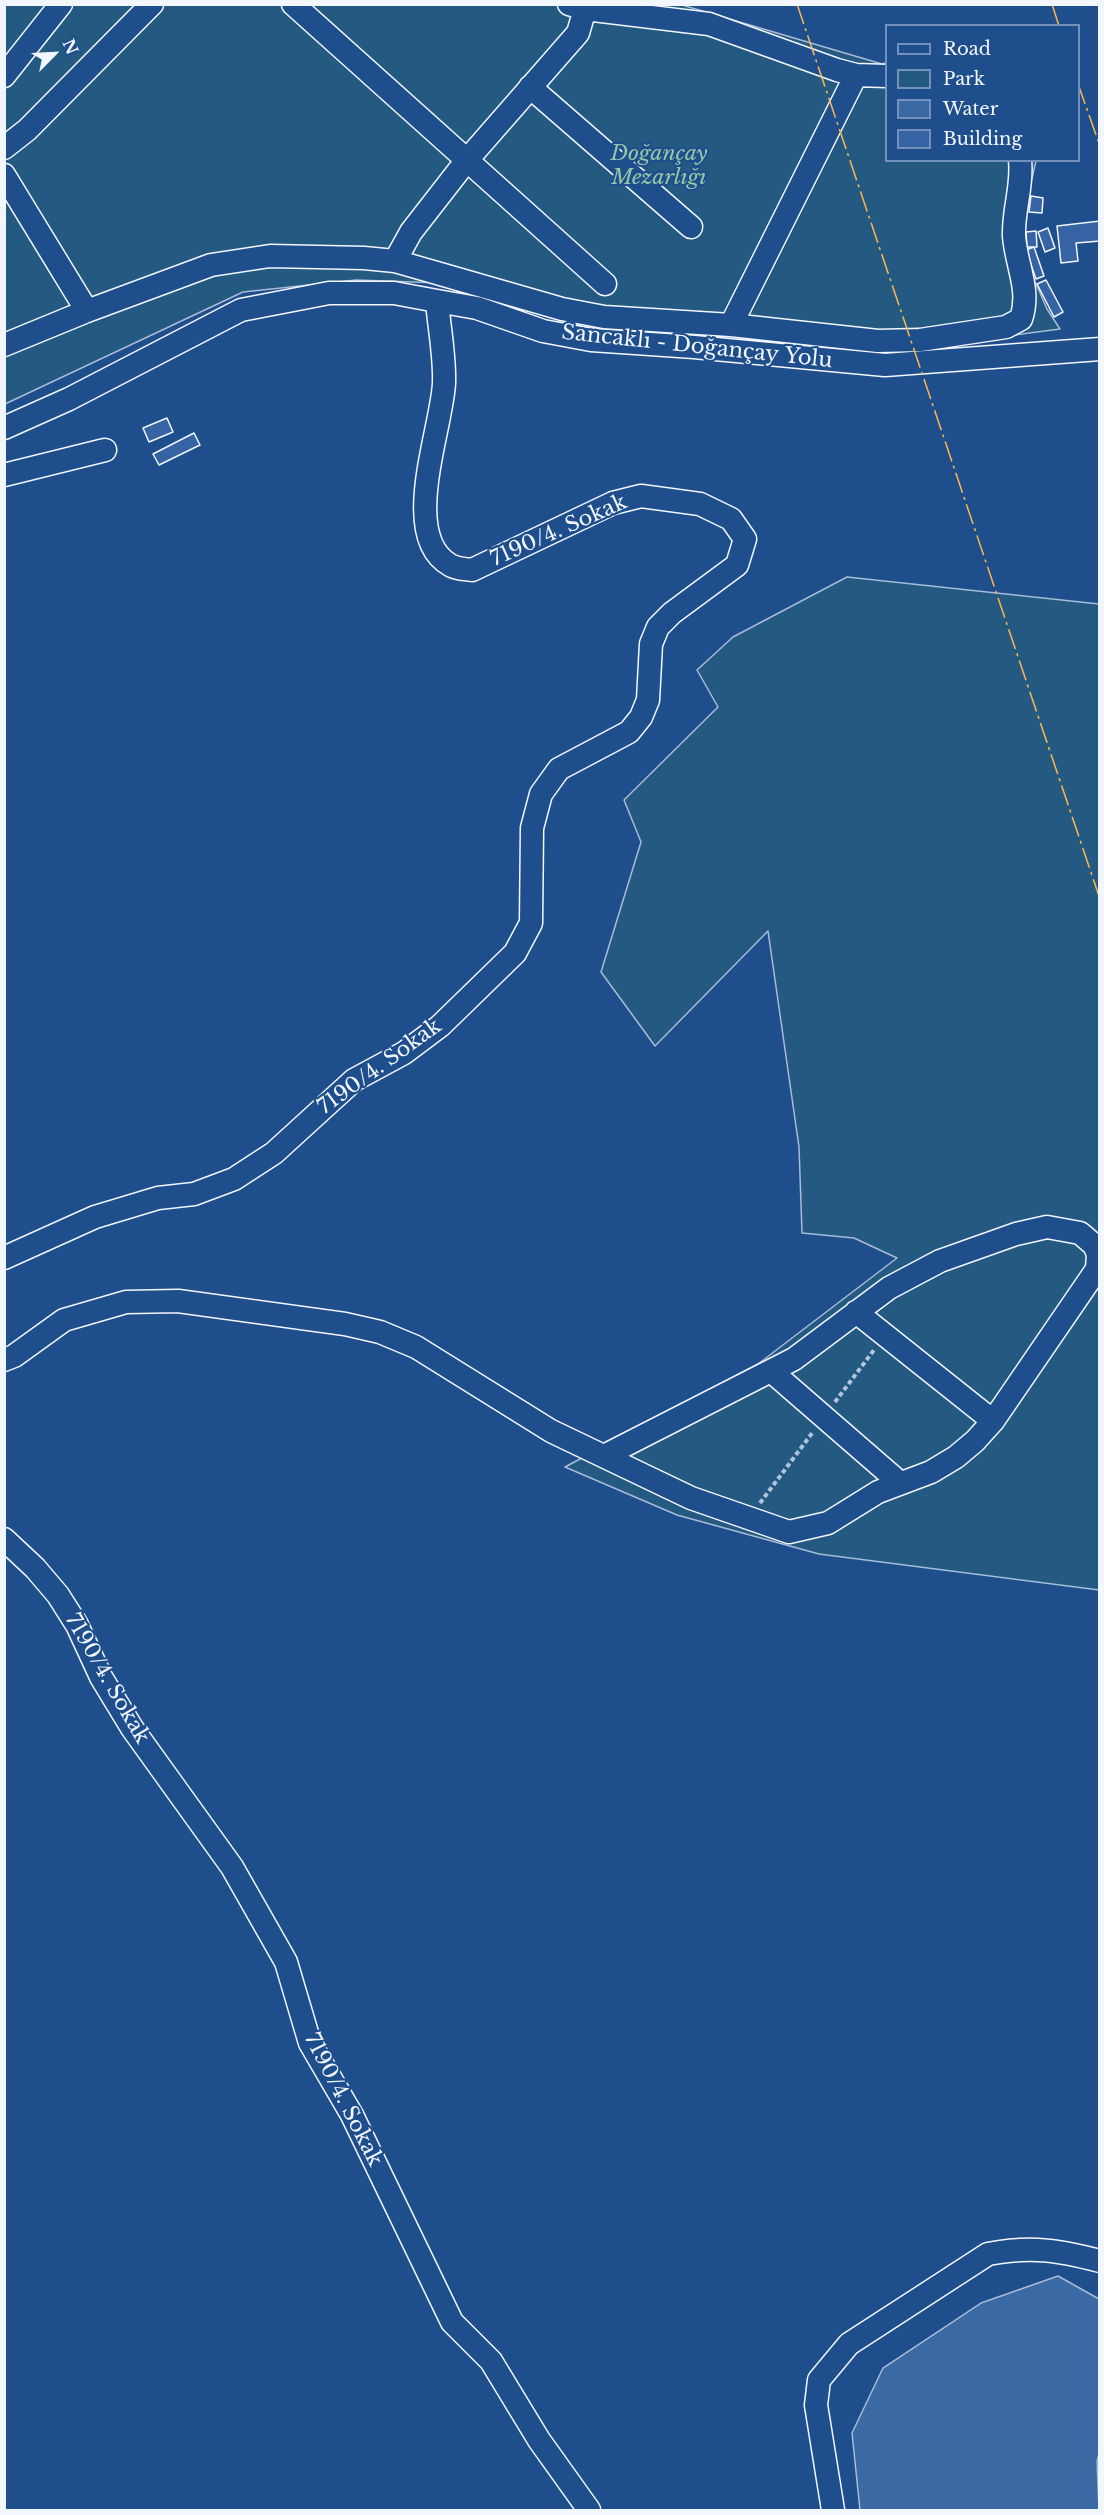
<!DOCTYPE html>
<html>
<head>
<meta charset="utf-8">
<style>
  body { margin:0 }
  #map { position:relative; width:1104px; height:2515px; overflow:hidden; background:#1f4e8c; font-family:"Libre Baskerville",serif }
  canvas { display:block }
  .frame { position:absolute; inset:0; border:6px solid #f2f6ff; pointer-events:none }
  .legend { position:absolute; left:885px; top:24px; width:195px; height:138px; box-sizing:border-box; background:#1f4e8c; border:2px solid #7391ba; margin:0; padding:8px 10px; list-style:none; font-size:18px; color:#f2f6ff }
  .legend li { display:flex; align-items:center; gap:12px; height:30px }
  .legend b { width:30px; border:2px solid #7391ba }
  .north { position:absolute; left:24px; top:24px; width:60px; height:60px; -webkit-text-stroke:4px #1f4e8c; paint-order:stroke; rotate:66deg; font-size:16px; font-weight:700; line-height:24px; text-align:center; color:#f2f6ff }
  .north::after { content:''; display:block; margin:auto; width:21px; height:27px; background:#f2f6ff; clip-path:polygon(50% 0,100% 100%,50% 72%,0 100%) }
</style>
</head>
<body>
<div id="map">
<canvas width="1104" height="2515"></canvas>
<div class="frame"></div>
<ul class="legend">
<li><b style="height:8px;background:#1f4e8c"></b>Road</li>
<li><b style="height:16px;background:#245a82"></b>Park</li>
<li><b style="height:16px;background:#3b69a3"></b>Water</li>
<li><b style="height:16px;background:#3563a3"></b>Building</li>
</ul>
<div class="north">N</div>
</div>
<script>
const c = document.querySelector('canvas').getContext('2d');
c.lineJoin = 'round';
function fillPath(path, color) { c.fillStyle = color; c.fill(path, 'evenodd'); }
function strokePath(path, color, width, dash) { c.strokeStyle = color; c.lineWidth = width; c.lineCap = dash ? 'butt' : 'round'; c.setLineDash(dash || []); c.stroke(path); }
function label(font, color, halo, rows, align = 'center') {
  c.font = font + ' "Libre Baskerville",serif'; c.lineWidth = 4.5; c.setLineDash([]); c.textBaseline = 'middle'; c.strokeStyle = halo; c.fillStyle = color; for (const [text, x, y, turn = 0] of rows) {
    c.save(); c.translate(x, y); c.rotate((+turn || 0) * Math.PI / 180); c.textAlign = isNaN(turn) ? turn : align; if (halo) c.strokeText(text, 0, 0); c.fillText(text, 0, 0); c.restore();
  }
}
const green = new Path2D(`
  M4 5H682L882 64 886 63V160L1036 161 1024 213 1023 254 1047 309 1060 329 892 351 670 327 574 324 443 283 356 280 243 292 5 404Z
  M847 577 1099 604V1590L819 1554 677 1515 565 1467 758 1364 897 1258 854 1238 802 1233 799 1147 768 931 655 1046 601 972 641 842 624 800 718 707 697 670 733 637Z`);
const water = new Path2D(`
  M1058 2276 1099 2299 1100 2451 1097 2461 1099 2510H860L852 2433 883 2368 981 2303Z`);
const building = new Path2D(`
  M1031 196 1043 198 1042 213 1029 212Z
  M1100 221V241L1076 243 1078 261 1061 263 1057 226Z
  M1048 228 1055 248 1045 252 1038 232Z
  M1036 231 1037 247H1027L1026 232Z
  M1034 247 1044 276 1036 279 1026 250Z
  M1046 280 1063 312 1054 317 1037 284Z
  M167 418 173 432 149 442 143 428Z
  M194 433 200 445 159 465 153 454Z`);
const path = new Path2D(`
  M835 1402 874 1350
  M760 1503 813 1432`);
const minor = new Path2D(`
  M293 4 605 284
  M569 4 585 9 709 24 837 70 856 75 886 76
  M4 76 61 4
  M530 87 691 227
  M4 148 27 130 152 4
  M4 175 87 311
  M395 261 411 232 467 160 578 33 585 9
  M731 325 856 75
  M4 345 87 311 211 265 270 256 364 258 395 261 562 309 604 317 731 325 878 341 920 340 1006 327 1021 319C1031 290 1016 265 1014 236 1013 210 1023 186 1020 160
  M4 428 69 399 241 310 329 293H394L437 301 477 308 543 331 591 340 694 347 885 365 1100 349
  M4 475 105 450
  M4 1258 95 1217 158 1198 194 1194 234 1179 274 1153 354 1080 404 1053 440 1026 515 953 531 923 532 828 541 794 559 769 629 732 641 717 648 700 651 644 658 627 672 613 737 565 745 539 731 519 700 504 641 496 613 503 472 570C465 569 456 569 450 565 399 536 442 429 444 383 445 356 439 327 437 301
  M856 1312 993 1421
  M4 1360 14 1356 64 1320 126 1302 178 1301 345 1324 380 1332 416 1347 551 1431 691 1498 789 1532 828 1523 878 1492 931 1472 956 1457 975 1441 993 1421 1097 1269 1098 1254 1094 1245 1080 1233 1047 1227 1016 1234 940 1261 889 1288 794 1359 604 1456
  M771 1371 900 1483
  M4 1539 35 1568 58 1595 77 1625 101 1677 132 1728 232 1867 286 1962 310 2043 352 2115 452 2322 491 2361 539 2440 589 2510
  M833 2510 816 2405 819 2380 849 2344 988 2254C1032 2246 1057 2250 1100 2261`);
const power = new Path2D(`
  M797 4 1100 899
  M1052 4 1059 26
  M1078 84 1100 146`);
const parkNames = [
  ["Doğançay",659,154],
  ["Mezarlığı",659,178]
];
const streetNames = [
  ["Sancaklı - Doğançay Yolu",697,347,6],
  ["7190/4. Sokak",559,531,-24],
  ["7190/4. Sokak",380,1067,-36],
  ["7190/4. Sokak",107,1679,60],
  ["7190/4. Sokak",343,2100,63]
];
fillPath(green, '#245a82');
strokePath(green, '#a8bbd7', 1.5);
fillPath(water, '#3b69a3');
strokePath(water, '#a8bbd7', 1.5);
fillPath(building, '#3563a3');
strokePath(building, '#f2f6ff', 1.5);
strokePath(minor, '#f2f6ff', 25);
strokePath(path, '#b3c4dc', 4, [4.5, 3]);
strokePath(minor, '#1f4e8c', 22);
strokePath(power, '#ffb74d', 1.5, [21, 4.5, 3, 4.5]);
label('italic 21px', '#97c8a6', '#1f4e8c', parkNames);
label('21px', '#f2f6ff', '#1f4e8c', streetNames);
</script>
</body>
</html>
